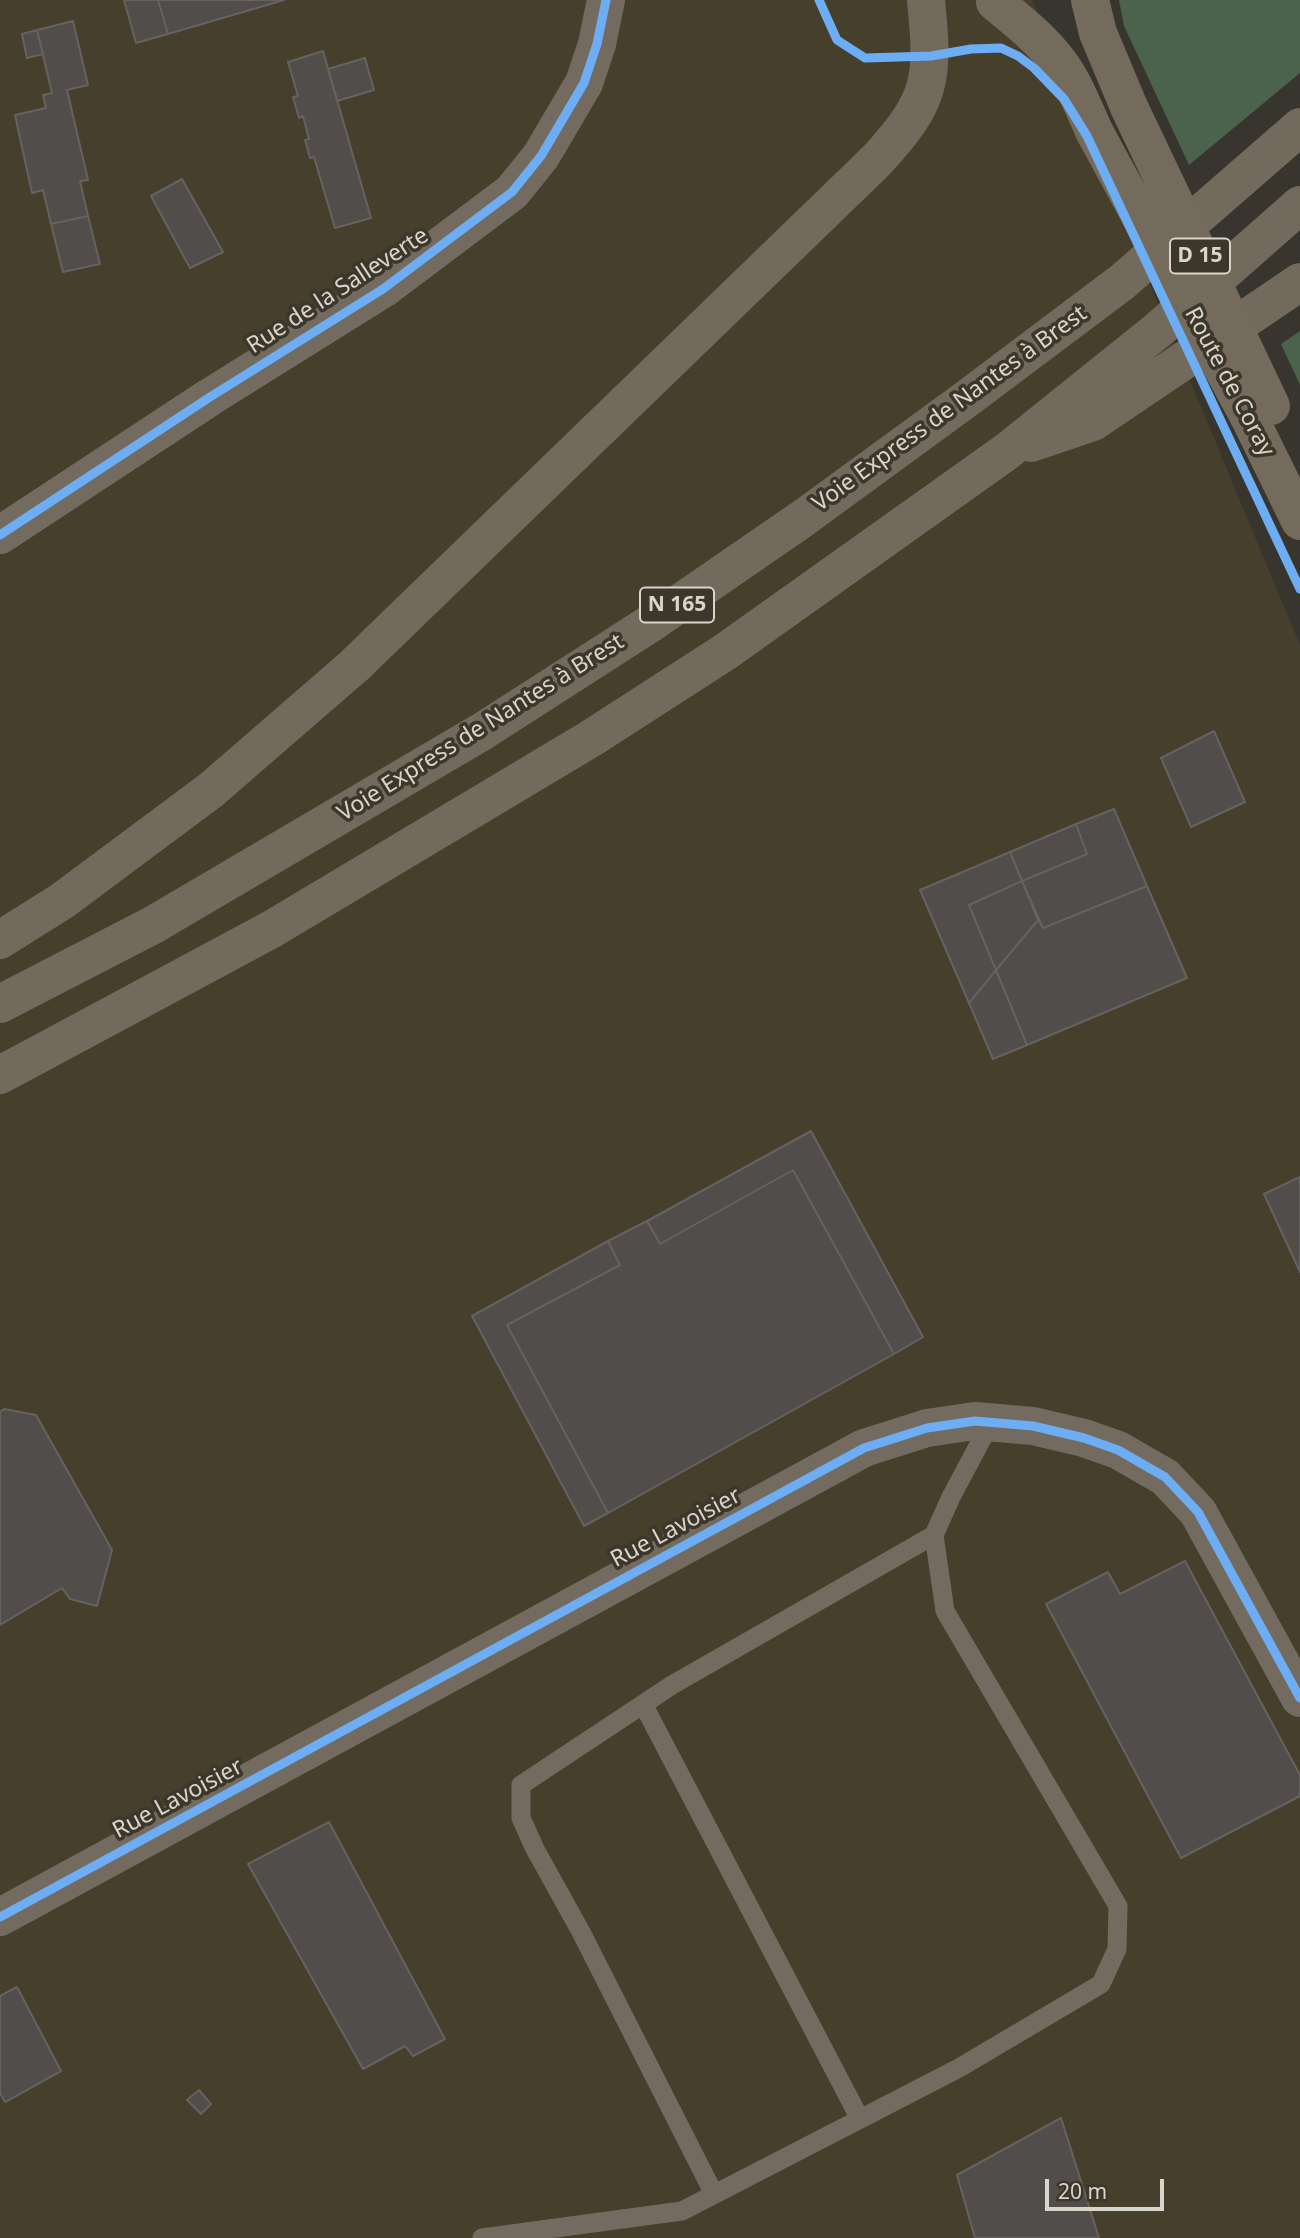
<!DOCTYPE html>
<html>
<head>
<meta charset="utf-8">
<style>
  body { margin:0 }
  #map { position:relative; width:1300px; height:2238px; overflow:hidden; background:#38352e; font-family:"Noto Sans",sans-serif }
  canvas { display:block }
  .scale { position:absolute; left:1045px; top:2179px; width:119px; height:32px; box-sizing:border-box; border:4px solid #d8d5cd; border-top:0; padding-left:9px; font-size:21px; line-height:24px; white-space:nowrap; color:#d8d5cd; -webkit-text-stroke:5px #3c372a; paint-order:stroke }
</style>
</head>
<body>
<div id="map">
<canvas width="1300" height="2238"></canvas>
<div class="scale">20 m</div>
</div>
<script>
const c = document.querySelector('canvas').getContext('2d');
c.lineJoin = 'round';
function fillPath(path, color) { c.fillStyle = color; c.fill(path, 'evenodd'); }
function strokePath(path, color, width, dash) { c.strokeStyle = color; c.lineWidth = width; c.lineCap = dash ? 'butt' : 'round'; c.setLineDash(dash || []); c.stroke(path); }
function label(font, color, halo, rows, align = 'center') {
  c.font = font + ' "Noto Sans",sans-serif'; c.lineWidth = 7; c.setLineDash([]); c.textBaseline = 'middle'; c.strokeStyle = halo; c.fillStyle = color; for (const [text, x, y, turn = 0] of rows) {
    c.save(); c.translate(x, y); c.rotate((+turn || 0) * Math.PI / 180); c.textAlign = isNaN(turn) ? turn : align; if (halo) c.strokeText(text, 0, 0); c.fillText(text, 0, 0); c.restore();
  }
}
const built = new Path2D(`
  M0 0H1032L1300 645V2238H0Z`);
const green = new Path2D(`
  M1119 0H1300V73L1189 165 1124 26Z
  M1300 331V385L1281 344Z`);
const building = new Path2D(`
  M124 0H158L168 34 136 43Z
  M158 0H284L168 34Z
  M73 21 88 85 67 90 88 180 80 181 88 216 51 224 43 190 32 193 15 115 46 108 43 95 52 93 37 30Z
  M37 30 43 54 27 58 22 34Z
  M323 51 371 218 335 228 314 157 310 158 305 140 309 139 303 116 299 118 293 97 298 96 288 62Z
  M365 58 374 90 337 101 328 69Z
  M182 179 223 252 190 268 151 196Z
  M88 216 100 264 63 272 51 224Z
  M1214 731 1245 802 1191 827 1161 758Z
  M1114 809 1147 886 1043 928 1022 881 1087 854 1076 824Z
  M1076 824 1087 854 1022 881 1010 852Z
  M1010 852 1022 881 969 905 996 970 969 1003 920 890Z
  M1022 881 1038 920 996 970 969 905Z
  M1147 886 1187 978 1027 1045 996 970 1038 920 1043 928Z
  M996 970 1027 1045 993 1059 969 1003Z
  M811 1131 923 1337 894 1354 793 1170 660 1244 647 1221Z
  M793 1170 894 1354 608 1513 507 1325 620 1265 608 1241 647 1221 660 1244Z
  M1300 1177V1272L1264 1194Z
  M608 1241 620 1265 507 1325 608 1513 584 1526 472 1316Z
  M4 1409 36 1415 112 1550 97 1606 70 1599 62 1588 0 1625V1412Z
  M1185 1561 1300 1775V1796L1181 1858 1046 1604 1108 1572 1120 1594Z
  M329 1822 445 2039 413 2056 405 2046 363 2069 248 1864Z
  M17 1987 61 2071 5 2102 0 2093V1996Z
  M199 2090 211 2104 201 2114 187 2100Z
  M1061 2118 1099 2238H975L957 2175Z`);
const path = new Path2D(`
  M819 0 837 40 865 58H892`);
const service = new Path2D(`
  M643 1704 860 2119
  M714 2194 581 1932 535 1849 521 1818V1785L672 1685 934 1535
  M482 2238 682 2211 959 2068 1101 1984 1117 1949 1118 1906 945 1611 934 1535 951 1497 991 1422`);
const minor = new Path2D(`
  M0 535 210 397 383 289 512 192 541 156 584 83 597 44 606 0
  M0 1917 864 1448 927 1428 975 1421 1033 1426 1084 1438 1118 1450 1165 1477 1198 1512 1300 1698`);
const primary = new Path2D(`
  M1090 0 1098 33 1129 107
  M995 2C1022 24 1050 46 1068 76 1078 93 1086 113 1094 131
  M1249 417 1300 521`);
const trunk = new Path2D(`
  M1031 443 1093 422 1300 282
  M0 940 62 901 211 790 354 666 877 160C932 100 934 80 926 0
  M0 1004 153 925 483 731 648 625 802 519 965 400 1122 282 1300 127
  M0 1075 272 929 590 739 725 652 1006 452 1158 330 1300 205`);
const primaryBridge = new Path2D(`
  M1129 107 1271 406
  M1094 131 1249 417`);
const cycleway = new Path2D(`
  M819 0 837 40 865 58 931 56 971 49 1001 48 1018 56 1034 68 1064 99 1087 136 1300 589
  M0 535 210 397 383 289 512 192 541 156 584 83 597 44 606 0
  M0 1917 864 1448 927 1428 975 1421 1033 1426 1084 1438 1118 1450 1165 1477 1198 1512 1300 1698`);
const shields = [
  [1200,256,60],
  [677,605,74]
];
const shieldNames = [
  ["D 15",1200,256],
  ["N 165",677,605]
];
const streetNames = [
  ["Rue de la Salleverte",338,291,-33],
  ["Route de Coray",1229,382,62],
  ["Voie Express de Nantes à Brest",950,409,-36],
  ["Voie Express de Nantes à Brest",481,728,-32],
  ["Rue Lavoisier",676,1528,-28],
  ["Rue Lavoisier",178,1799,-28]
];
fillPath(built, '#453f2c');
fillPath(green, '#4b624d');
fillPath(building, '#514d4a');
strokePath(building, '#666260', 2);
strokePath(path, '#726c64', 4.5, [7, 3.5]);
strokePath(service, '#746b60', 19);
strokePath(minor, '#746b60', 38);
strokePath(primary, '#746b5d', 38);
strokePath(trunk, '#736a5e', 38);
strokePath(primaryBridge, '#746b5d', 38);
strokePath(cycleway, '#6dadf4', 9);
for (const [x, y, w] of shields) { const box = new Path2D(); box.roundRect(x - w / 2, y - 17.5, w, 35, 5); c.fillStyle = '#3c372a'; c.fill(box); strokePath(box, '#d8d5cd', 2); }
label('bold 21px', '#d8d5cd', null, shieldNames);
label('23px', '#d8d5cd', '#3c372a', streetNames);
</script>
</body>
</html>
